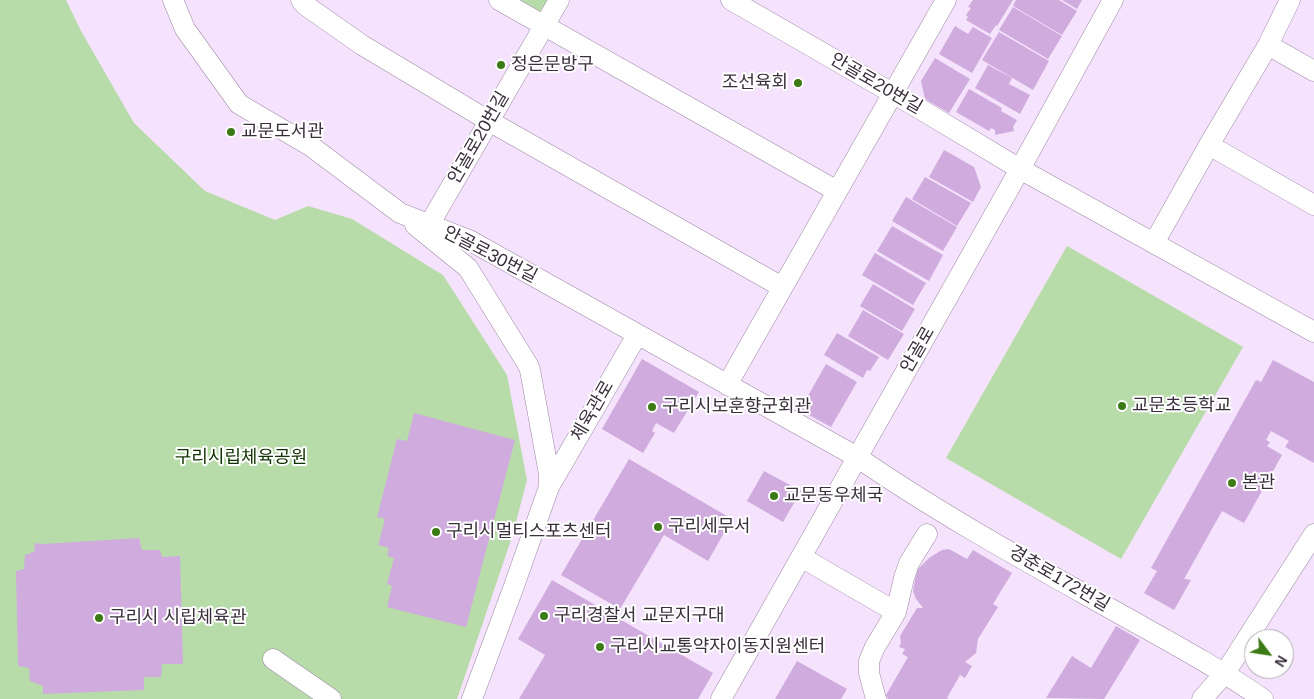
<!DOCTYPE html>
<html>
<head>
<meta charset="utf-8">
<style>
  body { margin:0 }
  #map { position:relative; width:1314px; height:699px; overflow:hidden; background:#f5e2fc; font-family:Arial,sans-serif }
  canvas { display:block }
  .north { position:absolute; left:1244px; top:629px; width:50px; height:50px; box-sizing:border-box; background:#fff; border:1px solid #b0acb1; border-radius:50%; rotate:121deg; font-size:14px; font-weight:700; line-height:20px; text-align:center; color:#3a303d }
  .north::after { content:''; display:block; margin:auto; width:18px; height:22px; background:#3c7a16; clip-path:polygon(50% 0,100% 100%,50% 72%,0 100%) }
</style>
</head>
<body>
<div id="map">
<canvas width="1314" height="699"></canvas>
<div class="north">N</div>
</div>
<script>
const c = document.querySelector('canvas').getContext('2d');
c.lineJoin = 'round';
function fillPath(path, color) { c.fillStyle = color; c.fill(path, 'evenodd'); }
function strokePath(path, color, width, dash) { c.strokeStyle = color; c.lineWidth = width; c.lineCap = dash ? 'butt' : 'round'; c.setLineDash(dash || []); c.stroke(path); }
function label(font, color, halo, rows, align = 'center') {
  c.font = font + ' Arial,"Noto Sans KR",sans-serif'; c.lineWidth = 4; c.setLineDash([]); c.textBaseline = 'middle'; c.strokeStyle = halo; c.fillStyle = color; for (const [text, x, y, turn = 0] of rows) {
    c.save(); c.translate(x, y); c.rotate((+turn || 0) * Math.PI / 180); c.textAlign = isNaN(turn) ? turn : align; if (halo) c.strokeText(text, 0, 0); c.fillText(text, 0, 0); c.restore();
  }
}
const green = new Path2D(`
  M0 0H66L81 31 134 123 205 191 275 220 308 206 352 219 443 275 507 375 527 480 512 537 457 699H0Z
  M515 0H548L540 15Z
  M1067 246 1243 347 1121 559 946 458Z`);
const building = new Path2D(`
  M973 0H1013L997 26 996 25 990 34 966 20 968 17 966 15 971 8 968 7Z
  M1016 0H1059L1077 11 1062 35 1013 6Z
  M1062 0H1082L1077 9Z
  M1013 7 1062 36 1048 59 999 30Z
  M955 26 968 34 973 27 992 38 972 73 939 54Z
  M999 32 1049 61 1033 90 982 60Z
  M935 58 970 79 949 113 925 99 921 81Z
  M988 65 1012 78 1009 84 1030 95 1020 114 975 88Z
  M969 89 1002 108 1001 111 1017 120 1013 127 1014 131 995 135V130L991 128 989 131 956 112Z
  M944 150 974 167 981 187 973 202 929 177Z
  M925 177 971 203 957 226 912 199Z
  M906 197 957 227 943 251 892 221Z
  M892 226 943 255 929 281 877 251Z
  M875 253 926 283 913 305 862 275Z
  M873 284 915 309 902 331 860 306Z
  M863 310 904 334 888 360 848 336Z
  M837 333 879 357 870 371 867 370 863 378 824 355Z
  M642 359 699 392 674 433 656 423 652 431 655 433 643 453 602 429Z
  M1273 360 1314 382V463L1285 447 1289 441 1271 431 1266 440 1270 442 1267 446 1282 455 1244 523 1222 511 1184 579 1191 580 1174 610 1144 593 1157 571 1151 568 1256 380 1261 382Z
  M826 364 857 382 831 427 800 410Z
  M414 413 515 440 466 627 387 607 392 586 387 584 394 558 387 556 389 548 378 545 385 519 377 517 397 439 407 441Z
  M629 459 732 519 708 561 664 535 620 609 561 575Z
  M764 471 801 491 783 522 747 501Z
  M139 538 142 550H160L162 557 180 556 183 664H162L161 677H144V690L43 694V686L30 681 29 668 18 666 16 571 24 569 25 555 34 552 35 543 43 544Z
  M949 549 967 559 973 550 1012 573 993 604 998 607 978 639 976 653 965 662 972 666 965 678 960 675 947 698 949 699H888L886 695 908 657 902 654 905 649 899 647 901 643 900 636 917 608H923L916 599 913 591 917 570 929 558 942 550Z
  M552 580 713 673 698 699H519L545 655 518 639Z
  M1116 626 1140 640 1104 699 1046 698 1072 656 1091 668Z
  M797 661 847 689 841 699H775Z`);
const minor = new Path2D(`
  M173 0 185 29 239 104 312 147 400 213 469 240 857 457C941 515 1031 564 1120 614 1168 641 1217 667 1263 699
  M301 0 305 5 362 45 489 121 782 287
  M499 0 837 191
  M731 0 920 109 1020 169 1314 332
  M1268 45 1314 71
  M1209 145 1314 205
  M415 225 468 268 528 365 530 370 549 474V487L514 586 472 699
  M429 225 559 0
  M1154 243 1209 145 1268 45 1290 0
  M727 385 946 0
  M549 487 637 335
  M801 557 896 612
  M273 659 331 699
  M721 699 1020 169 1113 0
  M876 699 869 673V661L875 647 896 612 904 578 909 563 927 534
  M1202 699 1225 673 1314 534`);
const markers = [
  [501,65,5,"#3c7a16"],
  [798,83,5,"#3c7a16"],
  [231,132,5,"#3c7a16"],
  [1122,406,5,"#3c7a16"],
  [652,407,5,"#3c7a16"],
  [1232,483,5,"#3c7a16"],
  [774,496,5,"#3c7a16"],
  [658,527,5,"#3c7a16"],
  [436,532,5,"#3c7a16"],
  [544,616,5,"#3c7a16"],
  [99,618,5,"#3c7a16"],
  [600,647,5,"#3c7a16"]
];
const poiNames = [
  ["정은문방구",511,65],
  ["조선육회",788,83,"right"],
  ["교문도서관",241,132],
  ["교문초등학교",1132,406],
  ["구리시보훈향군회관",662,407],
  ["본관",1242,483],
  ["교문동우체국",784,496],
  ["구리세무서",668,527],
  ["구리시멀티스포츠센터",446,532],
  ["구리경찰서 교문지구대",554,616],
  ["구리시 시립체육관",109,618],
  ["구리시교통약자이동지원센터",610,647]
];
const streetNames = [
  ["안골로20번길",876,84,30],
  ["안골로20번길",479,138,-60],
  ["안골로30번길",490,255,27],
  ["안골로",918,350,-60],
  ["체육관로",593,411,-60],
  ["경춘로172번길",1059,579,30]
];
const parkNames = [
  ["구리시립체육공원",241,458]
];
fillPath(green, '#b8dca9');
fillPath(building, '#d0abde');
strokePath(minor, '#9e88a6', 21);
strokePath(minor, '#fff', 20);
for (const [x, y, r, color] of markers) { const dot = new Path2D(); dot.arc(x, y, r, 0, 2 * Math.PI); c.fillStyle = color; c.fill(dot); strokePath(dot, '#fff', 2); }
label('18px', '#3a303d', '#fff', poiNames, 'left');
label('18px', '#3a303d', '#fff', streetNames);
label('18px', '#103200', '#fff', parkNames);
</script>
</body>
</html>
